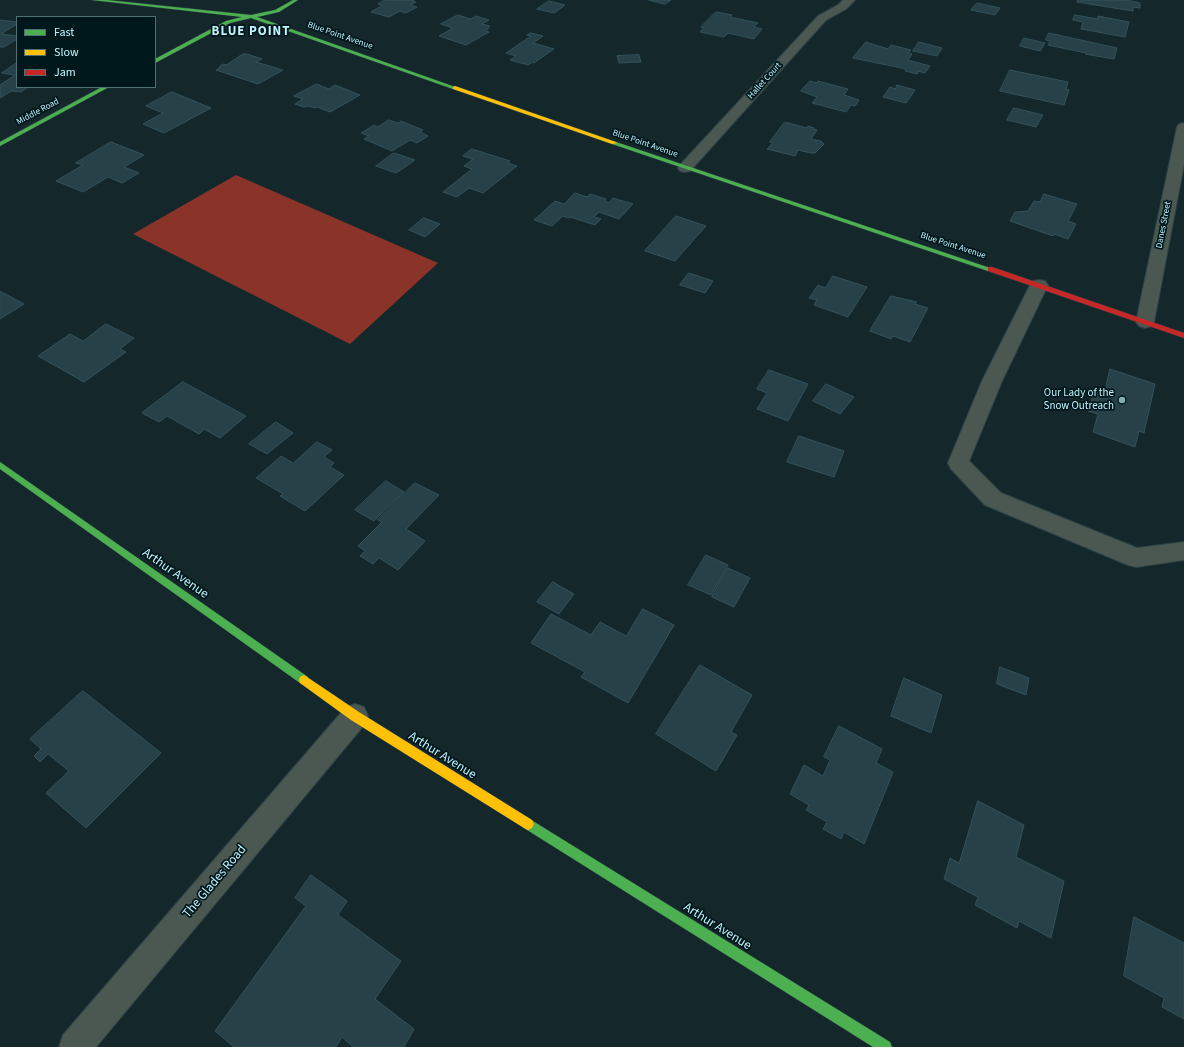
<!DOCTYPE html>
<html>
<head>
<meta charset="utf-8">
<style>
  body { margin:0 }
  #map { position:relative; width:1184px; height:1047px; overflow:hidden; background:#14282c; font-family:"Source Sans 3",sans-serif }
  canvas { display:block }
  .legend { position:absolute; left:16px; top:16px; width:140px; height:72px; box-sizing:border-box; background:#00171b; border:1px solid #4d6f75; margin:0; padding:5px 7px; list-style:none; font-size:12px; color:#c0f3fd }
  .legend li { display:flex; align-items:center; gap:8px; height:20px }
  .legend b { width:20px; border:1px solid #4d6f75 }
</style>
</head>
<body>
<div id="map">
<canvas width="1184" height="1047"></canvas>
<ul class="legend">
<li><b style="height:5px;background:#4caf50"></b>Fast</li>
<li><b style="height:5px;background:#ffc107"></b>Slow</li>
<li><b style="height:5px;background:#c62828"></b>Jam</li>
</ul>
</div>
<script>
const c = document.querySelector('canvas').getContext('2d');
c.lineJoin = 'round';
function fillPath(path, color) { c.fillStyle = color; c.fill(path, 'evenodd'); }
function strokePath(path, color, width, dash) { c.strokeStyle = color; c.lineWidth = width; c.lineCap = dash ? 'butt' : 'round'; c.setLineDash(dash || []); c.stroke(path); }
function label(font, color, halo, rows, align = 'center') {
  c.font = font + ' "Source Sans 3",sans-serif'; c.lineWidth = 3.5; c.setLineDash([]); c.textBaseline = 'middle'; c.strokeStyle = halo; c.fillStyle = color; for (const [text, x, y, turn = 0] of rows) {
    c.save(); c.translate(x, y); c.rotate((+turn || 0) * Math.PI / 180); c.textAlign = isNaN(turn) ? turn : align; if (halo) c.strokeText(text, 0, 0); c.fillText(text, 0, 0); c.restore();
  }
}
const forest = new Path2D(`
  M236 175 438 263 350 344 133 234Z`);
const building = new Path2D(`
  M385 0H414L412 1 416 2 410 5 417 7 406 13 400 11 389 17 371 12 383 5 378 4Z
  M649 0H671L665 4Z
  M1078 0H1127L1140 3V8L1133 7V11L1077 2Z
  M549 1 565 5 554 13 537 9Z
  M977 3 1000 8 995 15 971 10Z
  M716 12 732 15 730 17 758 23 754 27 762 29 754 39 728 33 724 37 700 32 704 28 701 27Z
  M458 15 471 19 476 16 489 20 482 24 490 26 486 31 489 32 466 45 439 36 453 28 441 24Z
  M1075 15 1098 19V16L1129 22 1125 37 1081 29 1083 22 1073 20Z
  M0 20 17 22V24L1 34 17 36V39L4 47H0Z
  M531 33 543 36 533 43 554 49 534 63 533 62 528 65 510 60 516 56 506 53 531 36 527 35Z
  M1049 33 1117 48 1114 59 1085 54 1086 53 1048 45 1050 41 1046 40Z
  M1024 38 1045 43 1040 51 1020 46Z
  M866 42 888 49 891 45 911 50 908 53 912 54 908 60 930 66 925 73 918 71 917 74 905 71 906 69 853 58Z
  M919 42 942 48 937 56 913 51Z
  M243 54H247L262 59 256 62 283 70 258 84 216 70 221 67H219L223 64 226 65Z
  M639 55 641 62 619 63 617 56Z
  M17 63V87H28L21 92 11 91 0 98V85L15 75 2 73Z
  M1010 70 1068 82 1066 89 1069 90 1064 105 1000 91Z
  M810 81 817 83 818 81 848 89 844 95 859 100 855 106 851 105 846 112 812 103 817 97 801 91Z
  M317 84 329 89 335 85 360 95 330 112 317 107 315 108 308 106 304 107 295 104 303 99 294 96Z
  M897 85 915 90 906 103 883 97 890 87 895 89Z
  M172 92 211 108 164 133 143 124 163 113 146 106Z
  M1014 108 1043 115 1036 127 1007 120Z
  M389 120 398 123 401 121 423 130 420 132 428 136 417 143 410 140 392 151 364 139 369 136 361 133 374 125 377 127Z
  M785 122 807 128 808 126 814 128 813 129 817 130 811 139 821 141 824 144 815 153H811L798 150 795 156 767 149 773 143 770 142Z
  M111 142 144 155 124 167 139 173 122 183 108 177 83 192 56 181 83 165 76 163Z
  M472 149 510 161 508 163 517 166 483 193 469 188 457 197 443 192 472 169 464 166 473 159 463 156Z
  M394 153 415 160 396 173 376 166Z
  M575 193 587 197 590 194 606 199 605 201 609 203 613 198 633 204 619 219 599 212 594 217 601 219 595 225 570 217 568 218 563 216 552 226 534 220 555 201 564 204Z
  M1044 194 1077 204 1068 221 1076 224 1068 239 1054 234 1053 236 1010 221 1015 212 1028 211 1034 201 1040 202Z
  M676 216 706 226 675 261 645 251Z
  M424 218 440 224 425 237 409 230Z
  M689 273 713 281 705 293 680 285Z
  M833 276 867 287 848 317 814 305 817 300 809 298 818 285 825 288Z
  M0 291 24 304 0 319Z
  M891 296 917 302 915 304 928 308 910 342 893 336 891 339 870 331Z
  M106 324 134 338 120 349 126 352 84 382 38 356 70 334 83 341Z
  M1110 369 1155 384 1144 433 1139 431 1135 447 1093 432 1098 414 1088 411 1096 387 1105 390Z
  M769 370 808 384 788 421 757 409 767 393 757 389Z
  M183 382 246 416 220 438 204 429 199 434 167 416 159 422 142 413Z
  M826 384 854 397 840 414 813 401Z
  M276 422 293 433 267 454 249 444Z
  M799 436 844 451 834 477 787 462Z
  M317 442 332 450 324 457 334 463 330 467 344 475 305 511 280 496 283 494 256 478 281 456 293 463Z
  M386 481 404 492 374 521 355 510Z
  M415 483 439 495 406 529 425 541 398 570 379 558 373 564 360 556 365 551 358 546 382 522 378 520Z
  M706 555 728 565 711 595 688 585Z
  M728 568 750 578 734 607 712 597Z
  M553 582 574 594 559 614 537 602Z
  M643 609 674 625 628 703 581 677 585 672 531 643 551 614 591 635 600 622 626 636Z
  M700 665 752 695 731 732 737 735 716 771 656 734Z
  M1000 667 1029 678 1026 695 997 684Z
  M904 678 942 695 931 733 891 716Z
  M83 691 161 753 86 828 46 793 69 771 48 754 40 762 34 756 41 749 30 739Z
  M839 726 882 749 876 763 893 772 864 844 844 832 841 839 823 829 827 822 806 810 809 805 790 794 804 765 823 776 830 760 824 757Z
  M978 801 1024 825 1016 857 1064 881 1051 938 1019 921 1017 928 975 905 978 897 944 879 950 858 959 863Z
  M311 875 347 901 338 915 401 961 375 999 414 1029 404 1047H353L342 1037 336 1047H234L215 1031 306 906 295 898Z
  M1134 917 1184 943V1019L1162 1007 1164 998 1124 976Z`);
const lane = new Path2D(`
  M1039 280 1045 281 1048 285 1002 381 969 461 1001 493 1137 548 1184 542V560L1136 567 1128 565 985 505 951 469 948 463 982 381 1030 285 1033 281Z`);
const street = new Path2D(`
  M843 0H855L846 9 826 20 690 171 685 172 680 171 678 168 680 165 818 16 838 5Z
  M1184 123V164L1154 322 1151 326 1145 328 1139 326 1136 322 1177 127 1179 124Z
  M355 704 364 707 368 716 364 725 96 1047H59L63 1035 346 707Z`);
const fast = new Path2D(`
  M92 0H107L251 15 275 10 293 0H298L279 12 257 17 458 88 453 89 251 18 230 23 155 63V59L226 21 242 17Z
  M102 87H109L0 146V142Z
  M612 142H616L993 269 992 271H988L612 144Z
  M0 462 308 677 309 680 308 683 304 685 300 683 0 469Z
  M528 818 890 1042 892 1047H873L524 828 522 824 524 820Z`);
const slow = new Path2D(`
  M455 86 616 142 617 143 612 144 453 89V87Z
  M304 675 359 712 532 820 534 824 532 828 528 830 524 828 351 720 300 683 299 680 300 677Z`);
const jam = new Path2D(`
  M988 267H992L1184 333V338L988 271Z`);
const markers = [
  [1122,400,4,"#84acb4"]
];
const farStreetnames = [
  ["Blue Point Avenue",340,36,19],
  ["Hallet Court",765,81,-48],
  ["Middle Road",38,112,-28],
  ["Blue Point Avenue",645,144,19],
  ["Danes Street",1164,225,-79],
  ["Blue Point Avenue",953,246,18]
];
const poiNames = [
  ["Our Lady of the",1114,394],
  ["Snow Outreach",1114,407]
];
const farDistrictnames = [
  ["BLUE POINT",251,32]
];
const nearStreetnames = [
  ["Arthur Avenue",175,574,35],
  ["Arthur Avenue",442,756,32],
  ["The Glades Road",215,882,-50],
  ["Arthur Avenue",717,927,32]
];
fillPath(forest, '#893329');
fillPath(building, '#284048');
strokePath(building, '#32525c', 1);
strokePath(lane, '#2e4347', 2);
strokePath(street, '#2e4347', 2);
strokePath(fast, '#2e4347', 1);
strokePath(slow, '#2e4347', 1);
strokePath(jam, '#2e4347', 1);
fillPath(lane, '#4a5851');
fillPath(street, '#4a5851');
fillPath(fast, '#4caf50');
fillPath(slow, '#ffc107');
fillPath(jam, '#c62828');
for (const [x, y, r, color] of markers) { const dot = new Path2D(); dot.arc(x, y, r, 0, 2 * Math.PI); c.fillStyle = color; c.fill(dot); strokePath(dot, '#00171b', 1.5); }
label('9px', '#c0f3fd', '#00171b', farStreetnames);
label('11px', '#c0f3fd', '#00171b', poiNames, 'right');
c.letterSpacing = '1px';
label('bold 13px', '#c0f3fd', '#00171b', farDistrictnames);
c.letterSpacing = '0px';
label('13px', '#c0f3fd', '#00171b', nearStreetnames);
</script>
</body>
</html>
